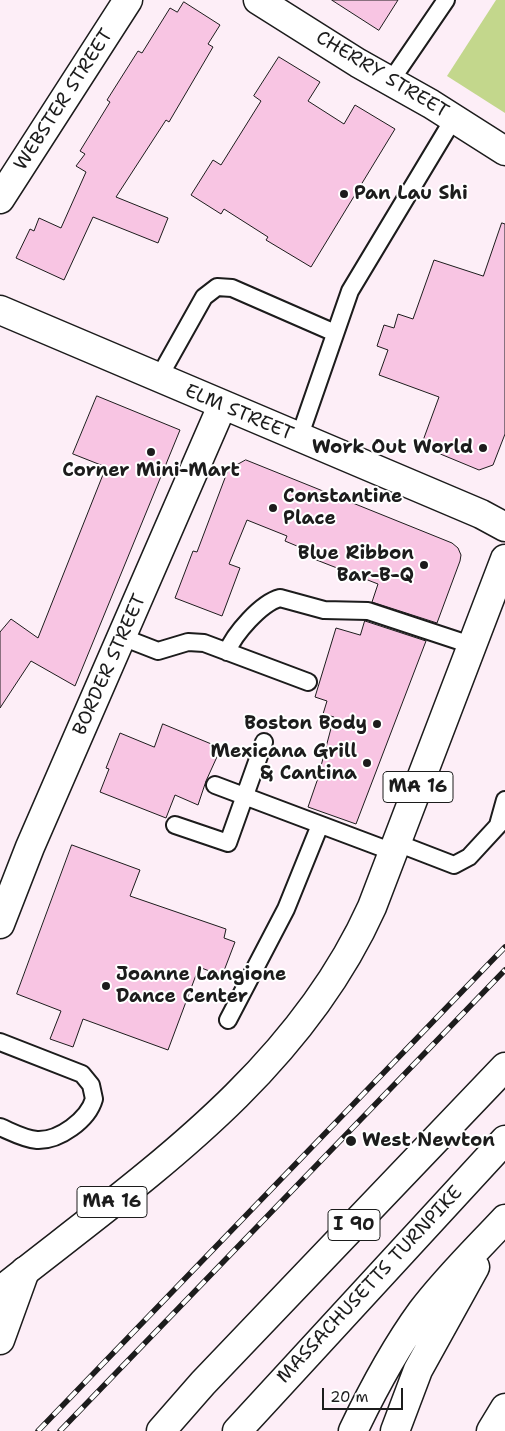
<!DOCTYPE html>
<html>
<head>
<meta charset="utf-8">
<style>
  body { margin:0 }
  #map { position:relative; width:505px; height:1431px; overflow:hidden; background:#fdeef7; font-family:"Shantell Sans",sans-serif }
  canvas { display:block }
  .scale { position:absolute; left:322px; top:1388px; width:81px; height:22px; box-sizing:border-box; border:2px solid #1c1c1c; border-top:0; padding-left:6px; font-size:15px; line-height:18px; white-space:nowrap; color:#1c1c1c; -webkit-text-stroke:4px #fff; paint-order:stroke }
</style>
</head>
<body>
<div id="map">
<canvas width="505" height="1431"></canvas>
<div class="scale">20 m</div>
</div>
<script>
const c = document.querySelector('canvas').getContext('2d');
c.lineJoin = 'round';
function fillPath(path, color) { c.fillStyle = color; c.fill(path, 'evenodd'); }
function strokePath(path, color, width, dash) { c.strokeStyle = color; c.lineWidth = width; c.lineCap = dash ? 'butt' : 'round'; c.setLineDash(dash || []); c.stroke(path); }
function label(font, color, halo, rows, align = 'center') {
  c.font = font + ' "Shantell Sans",sans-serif'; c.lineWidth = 4; c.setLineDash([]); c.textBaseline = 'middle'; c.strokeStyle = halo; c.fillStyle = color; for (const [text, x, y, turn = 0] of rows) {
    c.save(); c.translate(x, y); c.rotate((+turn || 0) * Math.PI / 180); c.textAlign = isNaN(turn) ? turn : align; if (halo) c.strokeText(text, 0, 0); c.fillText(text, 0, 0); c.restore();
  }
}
const green = new Path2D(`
  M496 0H505V113L447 76Z`);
const building = new Path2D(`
  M332 0H398L379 30Z
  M184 2 220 25 208 44 213 47 169 122 166 120 116 197 168 218 158 243 93 217 64 280 16 258 30 229 34 231 39 218 61 228 86 172 76 166 85 154 80 151 110 102 107 100 138 51 142 53 170 8 177 12Z
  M279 57 320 82 308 101 344 124 355 105 395 129 311 267 266 240 268 237 224 209 221 214 191 195 213 160 221 165 261 101 254 96Z
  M502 223 505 224V434L493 465 479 470 421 446 439 397 379 375 388 350 377 346 384 325 394 328 398 314 413 319 434 260 483 276Z
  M97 396 180 430 75 686 31 661 0 708V632L11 619 38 638 106 467 73 454Z
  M246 460 452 543 458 548 461 555 460 561 437 623 372 602 378 584 314 559 316 554 285 541 287 536 247 520 229 564 240 568 222 616 175 598 193 551 197 552 228 470Z
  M365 621 426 641 356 824 308 807 317 781 334 717 323 714 327 701 315 697 336 628 360 635Z
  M163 724 221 748 206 781 198 805 175 795 166 818 100 792 109 769 106 768 120 733 154 747Z
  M72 845 140 870 130 896 226 929 224 938 235 942 222 976 199 967 168 1050 83 1019 73 1047 50 1039 61 1011 17 994Z`);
const service = new Path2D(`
  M390 82 446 0
  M158 379 204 297 217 287 232 288 335 333
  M299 438 350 291 454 118
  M122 637 158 651 188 642 204 643 308 682
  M227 652C234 634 261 603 280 598L324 610 368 611 471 645
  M215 785 393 852
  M175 825 228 843 264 742
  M498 825 505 800
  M397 843 454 865 469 857 505 818
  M228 1020 286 909 320 825
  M0 1042 82 1074 91 1085 94 1099C88 1120 59 1141 37 1140 24 1139 12 1132 0 1127`);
const minor = new Path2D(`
  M0 924 30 847 222 406`);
const tertiary = new Path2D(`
  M258 0 358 63 431 104 505 151
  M0 199 128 0
  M0 310 481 514 505 527`);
const primary = new Path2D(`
  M0 1291C141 1179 296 1076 372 907L505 559
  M491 1431 505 1408`);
const motorway = new Path2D(`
  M0 1340 25 1271
  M161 1431 203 1383 505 1067
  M237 1431 505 1140
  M353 1431C373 1389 395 1348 422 1311 447 1278 477 1249 505 1219
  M395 1431 418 1370 475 1267`);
const rail = new Path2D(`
  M38 1431 505 947
  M60 1431 505 970`);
const markers = [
  [344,194,5,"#1c1c1c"],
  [483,448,5,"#1c1c1c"],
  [151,452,5,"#1c1c1c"],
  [273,508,5,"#1c1c1c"],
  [424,565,5,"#1c1c1c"],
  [377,724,5,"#1c1c1c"],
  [367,763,5,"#1c1c1c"],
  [106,986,5,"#1c1c1c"],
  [351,1141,6,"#1c1c1c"]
];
const shields = [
  [418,787,70],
  [112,1202,70],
  [354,1225,52]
];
const shieldNames = [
  ["MA 16",418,787],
  ["MA 16",112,1202],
  ["I 90",354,1225]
];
const streetNames = [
  ["CHERRY STREET",382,75,31],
  ["WEBSTER STREET",64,100,-57],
  ["ELM STREET",239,413,23],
  ["BORDER STREET",110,665,-66],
  ["MASSACHUSETTS TURNPIKE",370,1285,-47]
];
const poiNames = [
  ["Pan Lau Shi",354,194],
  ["Work Out World",473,448,"right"],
  ["Corner Mini-Mart",151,471,"center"],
  ["Constantine",283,497],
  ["Place",283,519],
  ["Blue Ribbon",414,554,"right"],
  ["Bar-B-Q",414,576,"right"],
  ["Boston Body",367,724,"right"],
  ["Mexicana Grill",357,752,"right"],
  ["& Cantina",357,774,"right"],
  ["Joanne Langione",116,975],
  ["Dance Center",116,997],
  ["West Newton",362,1141]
];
fillPath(green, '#c3d78c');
fillPath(building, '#f8c5e3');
strokePath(building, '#1c1c1c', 1);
strokePath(service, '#1c1c1c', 20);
strokePath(minor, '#1c1c1c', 31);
strokePath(tertiary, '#1c1c1c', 31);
strokePath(primary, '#1c1c1c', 31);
strokePath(motorway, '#1c1c1c', 31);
strokePath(service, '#fff', 16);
strokePath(minor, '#fff', 28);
strokePath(tertiary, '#fff', 28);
strokePath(primary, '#fff', 28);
strokePath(motorway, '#fff', 28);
strokePath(rail, '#1c1c1c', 5.5);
strokePath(rail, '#fff', 4, [11]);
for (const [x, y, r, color] of markers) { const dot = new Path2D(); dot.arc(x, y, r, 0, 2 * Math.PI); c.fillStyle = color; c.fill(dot); strokePath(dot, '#fff', 2); }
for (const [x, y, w] of shields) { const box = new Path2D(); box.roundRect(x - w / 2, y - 15.5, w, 31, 4); c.fillStyle = '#fff'; c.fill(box); strokePath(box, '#1c1c1c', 1); }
label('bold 18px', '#1c1c1c', null, shieldNames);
label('19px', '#1c1c1c', '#fff', streetNames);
label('bold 19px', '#1c1c1c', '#fff', poiNames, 'left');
</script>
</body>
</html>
